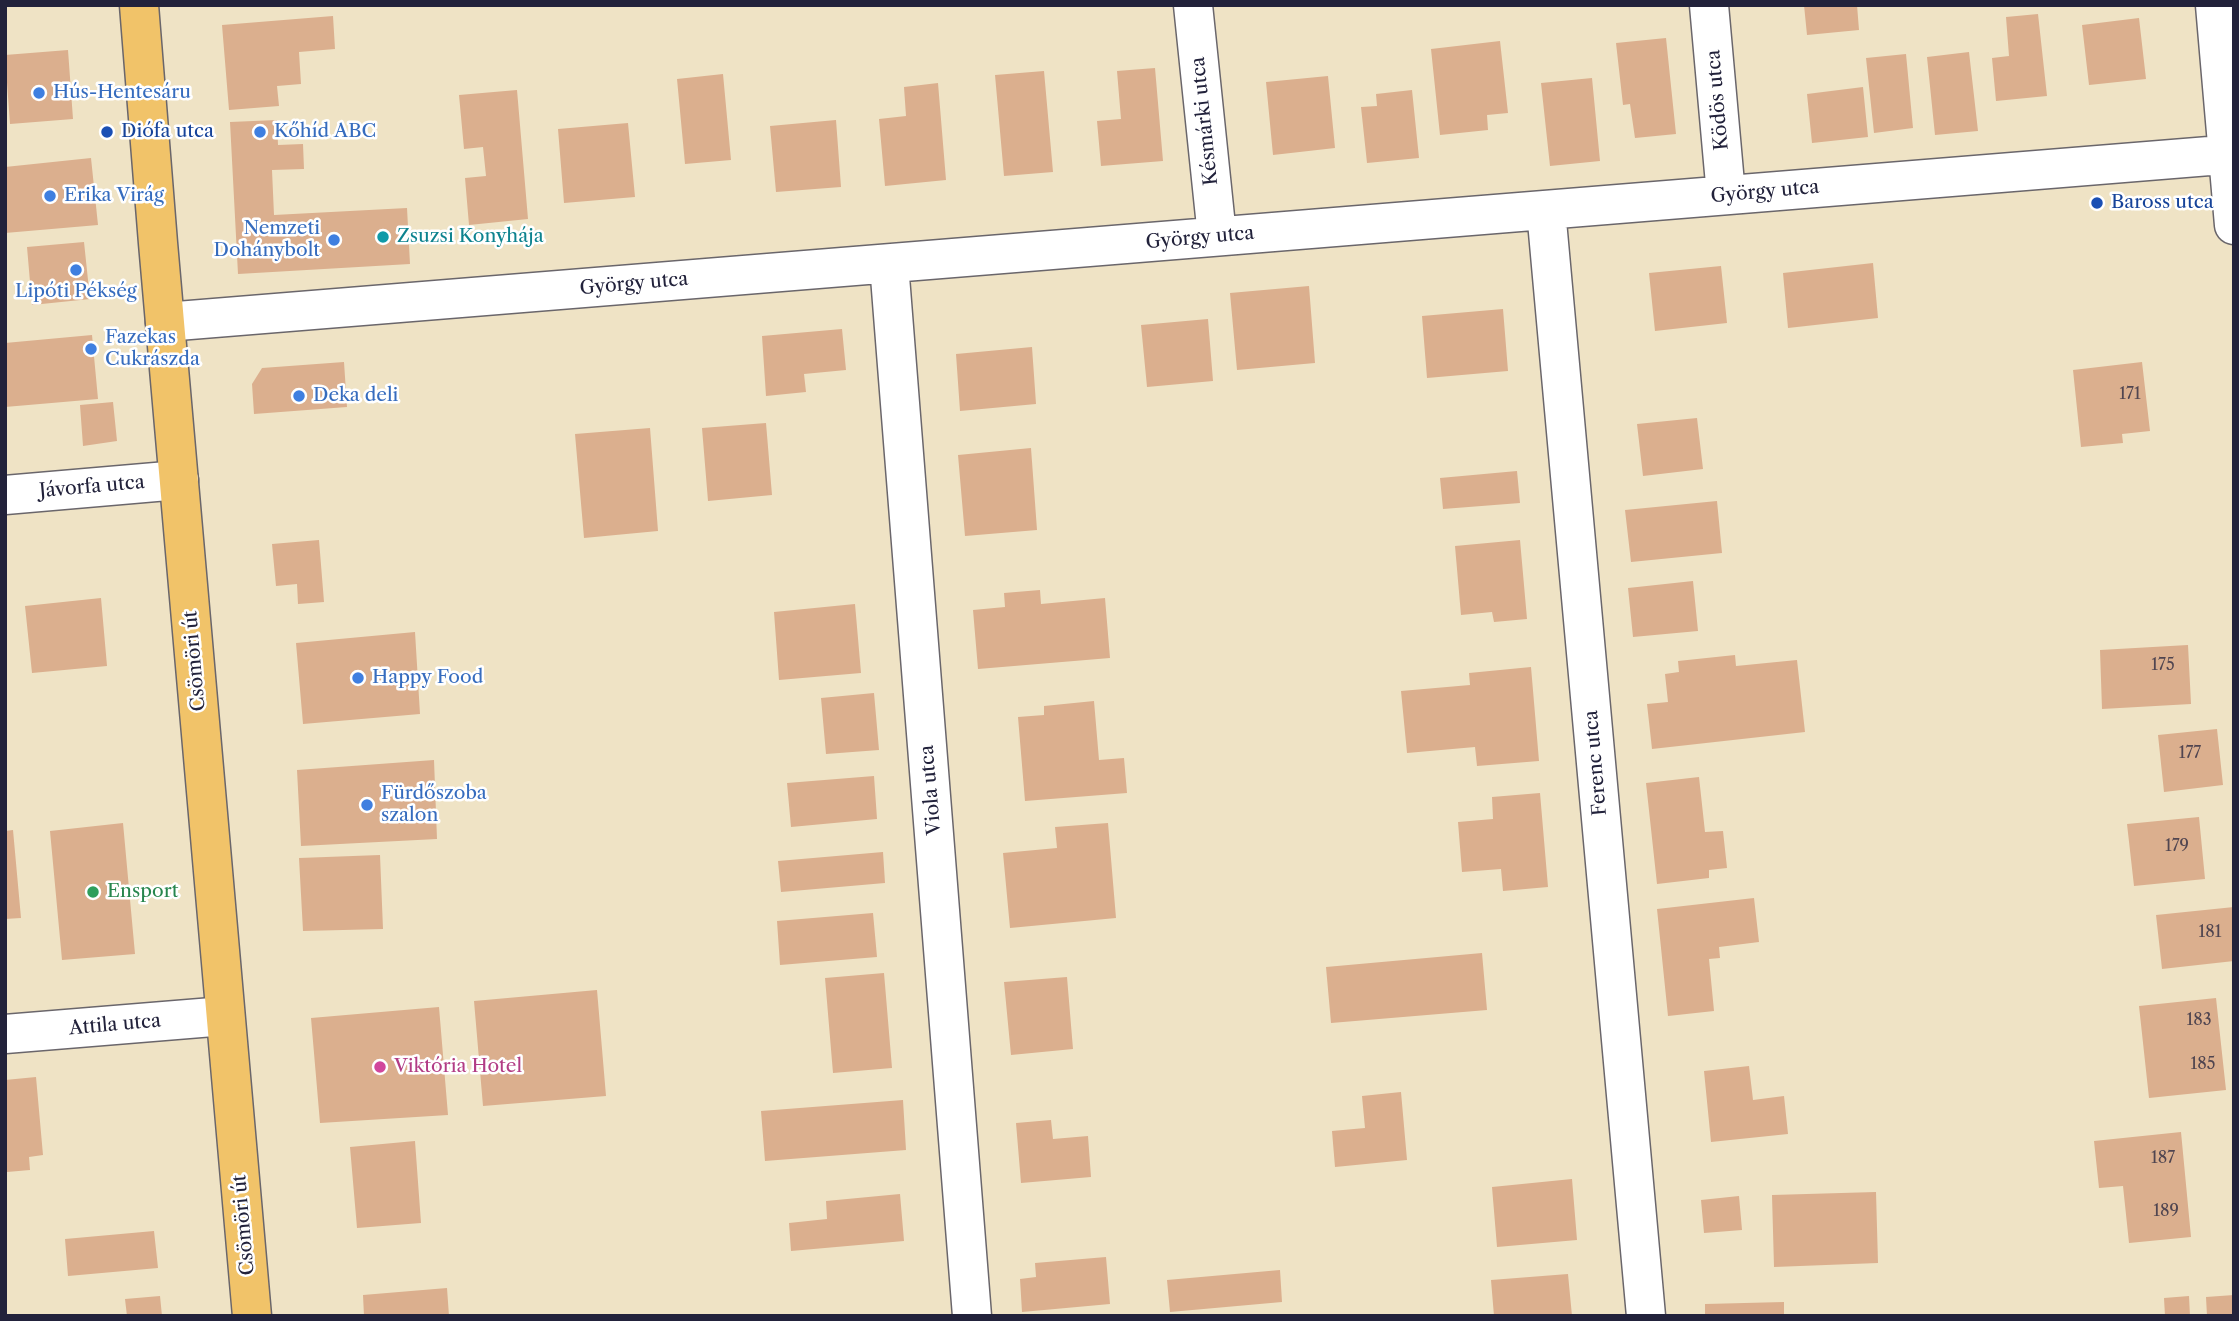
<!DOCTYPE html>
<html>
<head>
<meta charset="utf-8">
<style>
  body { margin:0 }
  #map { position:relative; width:2239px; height:1321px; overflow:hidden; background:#efe3c5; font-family:"Libre Caslon Text",serif }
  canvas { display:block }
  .frame { position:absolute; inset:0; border:7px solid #22223b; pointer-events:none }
</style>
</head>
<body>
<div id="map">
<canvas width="2239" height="1321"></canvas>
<div class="frame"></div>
</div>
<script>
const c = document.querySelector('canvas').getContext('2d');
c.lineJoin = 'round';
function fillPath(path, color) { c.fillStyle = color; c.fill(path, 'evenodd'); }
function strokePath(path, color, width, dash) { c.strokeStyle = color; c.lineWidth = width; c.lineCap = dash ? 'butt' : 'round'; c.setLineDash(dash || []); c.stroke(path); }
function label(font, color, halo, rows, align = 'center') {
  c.font = font + ' "Libre Caslon Text",serif'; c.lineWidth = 5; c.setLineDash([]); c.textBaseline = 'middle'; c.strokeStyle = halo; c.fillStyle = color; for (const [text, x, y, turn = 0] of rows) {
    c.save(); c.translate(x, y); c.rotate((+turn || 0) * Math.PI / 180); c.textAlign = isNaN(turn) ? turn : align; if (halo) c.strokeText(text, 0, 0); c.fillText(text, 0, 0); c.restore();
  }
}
const building = new Path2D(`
  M1804 5H1857L1859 30 1807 35Z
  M2038 14 2047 96 1996 101 1992 58 2009 56 2006 17Z
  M333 16 335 49 299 52 301 84 277 86 279 106 229 110 222 25Z
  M2139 18 2146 79 2089 85 2082 25Z
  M1666 38 1676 134 1635 138 1630 104 1623 105 1616 43Z
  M1500 41 1508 113 1487 115 1488 130 1440 135 1431 49Z
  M68 50 73 119 10 124 5 55Z
  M1969 52 1978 131 1935 135 1927 57Z
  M1906 54 1913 128 1874 133 1866 58Z
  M1155 68 1163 161 1101 166 1097 121 1121 119 1117 71Z
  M1044 71 1053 172 1004 176 995 75Z
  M723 74 731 160 685 164 677 79Z
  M1328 76 1335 148 1273 155 1266 82Z
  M1592 78 1600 161 1550 166 1541 83Z
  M938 83 946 180 885 186 879 119 906 116 904 87Z
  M1863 87 1868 137 1812 143 1807 94Z
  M517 90 528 219 469 225 465 178 486 176 483 147 464 149 459 95Z
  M1412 90 1419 158 1367 163 1361 107 1377 106 1376 94Z
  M277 120 278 145 303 144 304 169 272 170 274 215 407 208 410 264 238 274 230 122Z
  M836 120 841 187 776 192 770 126Z
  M628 123 635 197 564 203 558 129Z
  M91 158 98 225 5 233V167Z
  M84 242 90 299 32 305 27 247Z
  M1873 263 1878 318 1788 328 1783 273Z
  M1721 266 1727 323 1655 331 1649 273Z
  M1309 286 1315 363 1237 370 1230 293Z
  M1503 309 1508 371 1427 378 1422 316Z
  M1208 319 1213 381 1147 387 1141 325Z
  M842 329 846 370 804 374 806 392 766 396 762 336Z
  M92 335 98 399 5 407V343Z
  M1032 347 1036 404 960 411 956 354Z
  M344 362 347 407 254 414 252 384 262 368Z
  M2142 362 2150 431 2122 434 2123 443 2081 447 2073 370Z
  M113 402 117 441 83 446 80 405Z
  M1697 418 1703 469 1643 476 1637 424Z
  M766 423 772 495 708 501 702 428Z
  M650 428 658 531 584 538 575 434Z
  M1031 448 1037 530 965 536 958 455Z
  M1517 471 1520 503 1443 509 1440 478Z
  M1717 501 1722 553 1631 562 1625 510Z
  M319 540 324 602 298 604 297 584 276 586 272 544Z
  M1520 540 1527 619 1494 622 1492 612 1461 615 1455 546Z
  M1693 581 1698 631 1633 637 1628 588Z
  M1040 590 1041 604 1105 598 1110 658 978 669 973 610 1005 607 1004 593Z
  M101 598 107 666 32 673 25 606Z
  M855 604 861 673 779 680 774 612Z
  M415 632 420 714 303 724 296 643Z
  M2188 645 2191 704 2102 709 2100 650Z
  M1735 655 1736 666 1797 660 1805 732 1652 749 1647 704 1668 702 1665 674 1679 672 1678 661Z
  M1531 667 1539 761 1477 766 1475 747 1407 753 1401 691 1470 685 1469 673Z
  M874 693 879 750 826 754 821 698Z
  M1094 701 1099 760 1124 758 1127 793 1025 801 1018 717 1044 715V706Z
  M2217 729 2223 785 2164 792 2158 735Z
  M434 760 437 839 301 846 297 770Z
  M874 776 877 819 791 827 787 783Z
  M1699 777 1705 832 1723 831 1727 868 1709 870V878L1657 884 1646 783Z
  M1540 793 1548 887 1503 891 1501 869 1462 872 1458 822 1493 819 1492 797Z
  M2199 817 2205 879 2134 886 2127 824Z
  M123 823 135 954 62 960 50 831Z
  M1108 823 1116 918 1010 928 1003 853 1057 848 1055 827Z
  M13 830 21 918 5 919V831Z
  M883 852 885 883 781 892 778 861Z
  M380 855 383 929 303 931 299 858Z
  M1754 898 1759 942 1719 947 1720 958 1709 959 1714 1011 1668 1016 1657 909Z
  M2234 907V961L2162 969 2156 915Z
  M873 913 877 957 780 965 777 921Z
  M1482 953 1487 1010 1331 1023 1326 967Z
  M884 973 892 1068 833 1073 825 978Z
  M1067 977 1073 1049 1011 1055 1004 982Z
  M597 990 606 1096 483 1106 474 1001Z
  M2216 998 2226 1090 2149 1098 2139 1006Z
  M439 1007 448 1115 320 1123 311 1018Z
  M1749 1066 1753 1100 1784 1096 1788 1134 1711 1142 1704 1071Z
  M36 1077 43 1155 29 1157 30 1170 7 1172 5 1080Z
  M1401 1092 1407 1160 1335 1167 1332 1131 1365 1128 1362 1096Z
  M903 1100 906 1150 765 1161 761 1111Z
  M1051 1120 1053 1139 1088 1136 1091 1177 1021 1183 1016 1123Z
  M2181 1132 2191 1237 2129 1243 2123 1186 2099 1188 2094 1141Z
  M415 1141 421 1223 357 1228 350 1147Z
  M1572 1179 1577 1240 1497 1247 1492 1187Z
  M1876 1192 1878 1263 1774 1267 1772 1195Z
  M900 1194 904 1241 791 1251 789 1223 827 1219 826 1201Z
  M1739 1196 1742 1230 1704 1233 1701 1200Z
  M154 1231 158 1268 68 1276 65 1239Z
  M1106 1257 1110 1304 1022 1312 1020 1279 1036 1277 1035 1263Z
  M1280 1270 1282 1302 1170 1312 1167 1280Z
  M1568 1274 1572 1316H1494L1491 1280Z
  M447 1288 449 1316H364L363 1295Z
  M2234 1295V1316H2207L2206 1297Z
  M160 1296 162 1316H127L125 1299Z
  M2189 1296 2190 1316H2165L2164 1298Z
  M1784 1302V1316H1705V1304Z`);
const minor = new Path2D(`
  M1193 5 1217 236
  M1709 5 1726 195
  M2215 5 2234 225
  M1546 210 1646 1316
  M889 264 972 1316
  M165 322 2234 154
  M5 495 179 480
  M5 1034 225 1016`);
const major = new Path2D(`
  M139 5 158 243 252 1316`);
const markers = [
  [39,93,7,"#3f7fe0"],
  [107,132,7,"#1a4fb4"],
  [260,132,7,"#3f7fe0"],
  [50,196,7,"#3f7fe0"],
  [2097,203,7,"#1a4fb4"],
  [383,237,7,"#0f9aa8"],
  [334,240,7,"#3f7fe0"],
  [76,270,7,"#3f7fe0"],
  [91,349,7,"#3f7fe0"],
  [299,396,7,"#3f7fe0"],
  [358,678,7,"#3f7fe0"],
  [367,805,7,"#3f7fe0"],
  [93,892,7,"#2e9e5b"],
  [380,1067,7,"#d1479c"]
];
const numberNames = [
  ["171",2130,394],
  ["175",2163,665],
  ["177",2190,753],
  ["179",2177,846],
  ["181",2210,932],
  ["183",2199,1020],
  ["185",2203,1064],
  ["187",2163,1158],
  ["189",2166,1211]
];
const shopNames = [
  ["Hús-Hentesáru",53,93],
  ["Kőhíd ABC",274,132],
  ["Erika Virág",64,196],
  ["Nemzeti",320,229,"right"],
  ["Dohánybolt",320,251,"right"],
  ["Lipóti Pékség",76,292,"center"],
  ["Fazekas",105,338],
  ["Cukrászda",105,360],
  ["Deka deli",313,396],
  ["Happy Food",372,678],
  ["Fürdőszoba",381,794],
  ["szalon",381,816]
];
const streetNames = [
  ["Ködös utca",1718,100,-95],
  ["Késmárki utca",1205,121,-96],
  ["György utca",1765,192,-5],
  ["György utca",1200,238,-5],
  ["György utca",634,284,-5],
  ["Jávorfa utca",92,487,-5],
  ["Csömöri út",195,661,-95],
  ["Ferenc utca",1596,763,-95],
  ["Viola utca",931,790,-95],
  ["Attila utca",115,1025,-5],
  ["Csömöri út",244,1225,-95]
];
const transitNames = [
  ["Diófa utca",121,132],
  ["Baross utca",2111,203]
];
const cultureNames = [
  ["Zsuzsi Konyhája",397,237]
];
const leisureNames = [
  ["Ensport",107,892]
];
const hotelNames = [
  ["Viktória Hotel",394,1067]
];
fillPath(building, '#dbaf8e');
strokePath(minor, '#6a666b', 41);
strokePath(major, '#6a666b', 41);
strokePath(minor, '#fff', 38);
strokePath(major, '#f1c369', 38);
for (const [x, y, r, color] of markers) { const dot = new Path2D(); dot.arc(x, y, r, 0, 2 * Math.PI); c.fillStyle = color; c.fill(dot); strokePath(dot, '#fff', 2.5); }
label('16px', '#504550', null, numberNames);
label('19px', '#366cbe', '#fff', shopNames, 'left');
label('19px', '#22223b', '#fff', streetNames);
label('19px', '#164399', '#fff', transitNames, 'left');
label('19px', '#0d838f', '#fff', cultureNames, 'left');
label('19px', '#27864d', '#fff', leisureNames, 'left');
label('19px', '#b23c85', '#fff', hotelNames, 'left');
</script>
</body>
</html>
